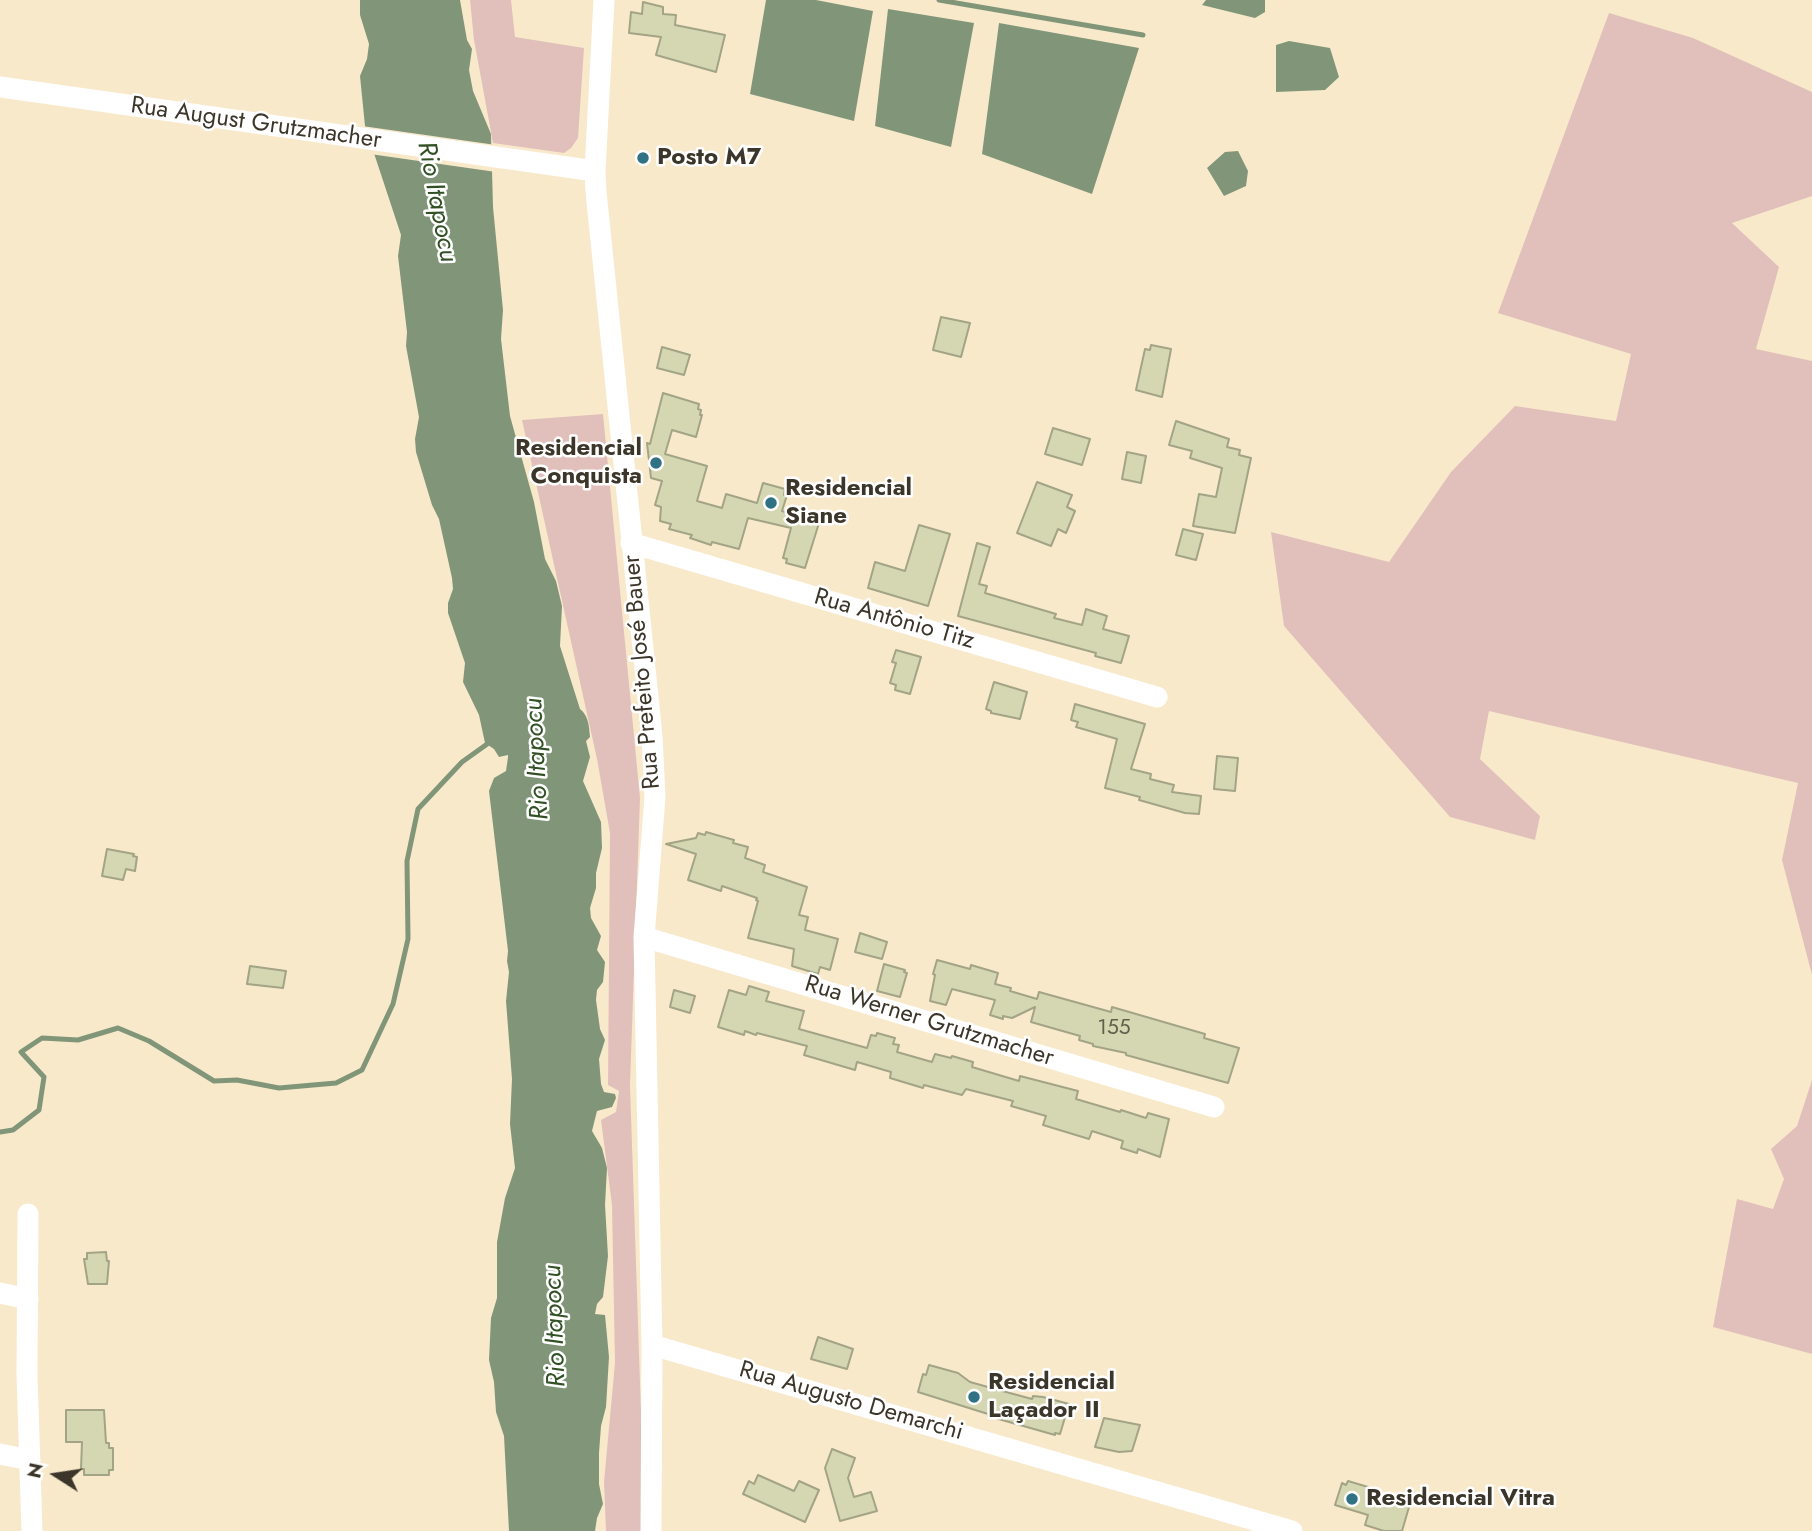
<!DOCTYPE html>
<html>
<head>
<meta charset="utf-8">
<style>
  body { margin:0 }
  #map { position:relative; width:1812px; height:1531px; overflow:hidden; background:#f9e9cb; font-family:Jost,sans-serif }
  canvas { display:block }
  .north { position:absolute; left:21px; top:1440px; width:70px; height:70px; -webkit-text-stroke:5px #fff; paint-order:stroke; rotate:282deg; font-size:19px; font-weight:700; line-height:28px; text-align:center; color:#3c362a }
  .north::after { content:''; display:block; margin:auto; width:24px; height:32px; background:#3c362a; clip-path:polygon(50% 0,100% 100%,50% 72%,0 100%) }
</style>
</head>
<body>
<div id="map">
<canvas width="1812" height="1531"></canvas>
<div class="north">N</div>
</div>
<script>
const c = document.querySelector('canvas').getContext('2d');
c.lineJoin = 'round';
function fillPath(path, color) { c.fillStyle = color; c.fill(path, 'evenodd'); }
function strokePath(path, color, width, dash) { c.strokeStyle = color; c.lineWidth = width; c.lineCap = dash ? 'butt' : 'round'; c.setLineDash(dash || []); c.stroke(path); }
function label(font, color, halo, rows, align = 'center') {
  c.font = font + ' Jost,sans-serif'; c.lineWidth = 5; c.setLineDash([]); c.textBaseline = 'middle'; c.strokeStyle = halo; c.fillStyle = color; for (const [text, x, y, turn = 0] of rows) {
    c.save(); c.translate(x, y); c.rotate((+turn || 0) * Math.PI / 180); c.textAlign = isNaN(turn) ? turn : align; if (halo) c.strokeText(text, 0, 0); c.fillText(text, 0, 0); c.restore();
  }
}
const green = new Path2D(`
  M470 0H511L515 37 584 48 578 138 571 148 564 153 493 143 474 40Z
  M1609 13 1693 38 1812 92V196L1732 223 1779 267 1756 349 1812 361V975L1782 860 1798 783 1489 711 1480 759 1540 816 1535 840 1450 817 1284 626 1271 532 1389 562 1451 472 1515 406 1616 421 1631 354 1498 313Z
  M603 414 640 798 630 1085 645 1531H606L604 1482 615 1363 612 1205 601 1120 616 1112 619 1091 608 1085 610 833 597 759 522 420Z
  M1812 1080V1354L1713 1327 1737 1199 1773 1209 1784 1179 1771 1149 1797 1126Z`);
const water = new Path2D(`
  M360 0H460L467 40 472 49 469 70 473 91 491 134 493 207 503 310 501 339 510 416 534 502 545 559 556 581 562 606 560 646 580 709C589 716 589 727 590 737L586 741 590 757 583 781 601 822 602 848 596 873V888L590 908 591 918 601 936 597 950 605 962 603 982 597 990 596 1000 600 1029 605 1040 599 1059 601 1084 604 1092 615 1094 616 1098 612 1107 597 1111 592 1131 602 1148 607 1168 605 1205 608 1256 603 1297 597 1304 595 1314 605 1315 609 1357 606 1407 601 1426 599 1453V1484L603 1504 597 1518 595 1531H509L504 1436 496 1412 494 1382 489 1360 491 1318 497 1298V1242L505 1198 515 1168 510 1124 512 1079 506 1001 509 972 507 961 508 951 489 791 494 778 506 771 508 757V755L499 757 494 749 485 743 479 715 463 682 465 663 448 613V603L453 589 452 578 439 519 432 505 416 452 415 439 419 417 406 346 407 332 398 256 401 235 365 126 360 76 367 59 369 44 360 15Z
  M766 0H816L873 11 854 121 750 94Z
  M1206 0H1265V12L1255 18 1202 5Z
  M888 9 974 23 951 147 875 126Z
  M999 23 1139 48 1092 194 982 154Z
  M1289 41 1330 48 1339 77 1325 90 1276 92V45Z
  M1238 151 1248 171 1246 186 1224 196 1207 168 1225 152Z`);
const pier = new Path2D(`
  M362 126 496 145V172L370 154Z`);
const stream = new Path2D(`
  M939 0 1143 35
  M0 1132 13 1130 39 1110 44 1077 21 1052 42 1038 78 1040 118 1028 149 1041 214 1081 237 1080 279 1088 336 1083 362 1070 393 1004 408 939 407 861 418 809 462 762 490 742`);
const building = new Path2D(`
  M643 2 663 7V14L676 15 675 25 725 35 716 72 656 55 661 37 629 33 631 12 642 14Z
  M941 317 970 323 961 357 933 350Z
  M1151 345 1171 349 1162 397 1136 390 1145 349 1150 350Z
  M662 347 690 355 684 375 657 368Z
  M663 393 699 404 698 409 701 410 700 415H702L696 437 672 430 665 454 707 466 697 501 722 508 726 494 757 503 763 483 785 489 784 495H787L782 511 819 523 805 568 786 563 787 559 783 558 791 528 748 518 739 549 712 542 711 545 690 538 692 535 669 529 671 524 660 521 661 507 655 505 662 481 651 478 647 443 650 444Z
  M1176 421 1229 439 1227 447 1240 450 1239 455 1251 458 1235 533 1193 526 1199 494 1216 497 1222 468 1190 458 1192 451 1169 445Z
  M1053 428 1090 439 1082 465 1045 454Z
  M1127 452 1146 456 1141 483 1122 479Z
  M1037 482 1072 495 1067 507 1075 511 1066 533 1058 529 1051 546 1017 533Z
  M919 525 950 534 928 606 868 588 875 562 905 571Z
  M1183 529 1203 534 1196 560 1176 555Z
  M977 543 990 547 979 584 987 586 985 593 1056 614 1054 618 1082 625 1086 609 1107 616 1103 629 1129 636 1121 663 1095 656 1096 653 958 616Z
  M896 650 921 657 910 694 895 690 896 685 890 683 896 663 892 662Z
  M994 682 1027 692 1020 719 991 713V711L986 709Z
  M1075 704 1145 724 1131 769 1151 774 1150 779 1174 785 1172 792 1201 796 1199 814 1185 813 1139 800 1140 797 1105 788 1117 739 1076 727 1078 722 1071 720Z
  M1217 756 1238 758 1235 791 1214 789Z
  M706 832 734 840 733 843 748 847 745 858 765 865 763 872 807 887 799 915 808 917 805 930 838 939 830 970 820 967 818 974 792 966 794 949 748 938 758 901 756 900 757 898 722 886 721 891 688 880 696 854 666 844 696 838 698 833 705 835Z
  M107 849 134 854 133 856 137 857 135 871 126 869 123 880 102 876Z
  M860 933 887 942 882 959 855 952Z
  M937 960 970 969 971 965 998 973 995 984 1011 988 1010 991 1037 999 1039 992 1111 1012 1112 1007 1205 1034 1204 1038 1239 1048 1228 1083 1126 1055V1053L1093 1046V1044L1079 1040 1080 1036 1031 1022 1035 1007 1012 1018 1003 1016V1019L990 1015 995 1000 952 989 946 1005 930 1001 935 975 933 974Z
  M884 964 905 970 904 972 907 973 900 997 877 991Z
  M250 966 286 971 283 988 247 984Z
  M749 986 769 992 766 1001 804 1011 799 1029 867 1048 871 1035 876 1036 877 1033 895 1038 893 1044 899 1045 897 1052 932 1062 935 1054 951 1058 952 1056 973 1062 972 1067 1019 1081 1020 1076 1078 1091 1076 1099 1120 1112 1121 1110 1146 1118 1148 1113 1169 1119 1160 1157 1138 1149 1137 1153 1121 1148 1123 1141 1092 1131 1089 1139 1043 1125 1046 1116 1011 1106 1013 1101 966 1089 962 1095 924 1085 923 1088 890 1078 891 1072 857 1062 855 1070 804 1055 807 1046 757 1033 756 1035 745 1031 744 1035 718 1027 729 990 746 995Z
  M674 990 695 996 690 1013 670 1007Z
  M106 1252 107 1261H109L107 1284H88L84 1259H87V1253Z
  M818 1337 853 1349 847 1369 811 1359Z
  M929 1365 958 1373 970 1382 995 1389 1032 1399 1033 1396 1043 1397 1069 1404 1060 1434 1055 1433V1435L988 1416V1414L918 1392 923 1374 926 1375Z
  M66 1410H104L106 1443H109V1448H113V1470H109V1475H84V1469H81L82 1442H66Z
  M1104 1418 1140 1425 1132 1451 1119 1452 1095 1447Z
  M832 1449 855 1458 848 1478 854 1497 871 1492 877 1511 840 1521 825 1468Z
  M758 1475 794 1491 799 1481 819 1490 805 1522 743 1494 749 1481 754 1484Z
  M1348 1481 1368 1487 1367 1491 1371 1492 1370 1495 1409 1507 1402 1531H1384L1365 1525 1368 1515 1335 1505 1342 1483 1346 1485Z`);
const minor = new Path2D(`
  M604 0 595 171 596 192 652 736 655 797 644 937 652 1345 651 1531
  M0 87 595 171
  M631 543 1157 697
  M644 937 1214 1107
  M28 1214 27 1375 32 1531
  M0 1293 28 1299
  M652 1345 1292 1531
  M0 1454 30 1460`);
const markers = [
  [643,158,7,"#307184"],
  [656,463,7,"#307184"],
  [771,503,7,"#307184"],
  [974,1397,7,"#307184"],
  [1352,1499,7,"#307184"]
];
const numberNames = [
  ["155",1114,1029]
];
const streetNames = [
  ["Rua August Grutzmacher",256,124,8],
  ["Rua Antônio Titz",894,620,16],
  ["Rua Prefeito José Bauer",643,672,-95],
  ["Rua Werner Grutzmacher",929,1022,17],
  ["Rua Augusto Demarchi",851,1402,16]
];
const poiNames = [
  ["Posto M7",657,158],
  ["Residencial",642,449,"right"],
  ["Conquista",642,477,"right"],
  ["Residencial",785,489],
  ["Siane",785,517],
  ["Residencial",988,1383],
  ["Laçador II",988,1411],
  ["Residencial Vitra",1366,1499]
];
const waterNames = [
  ["Rio Itapocu",436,202,79],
  ["Rio Itapocu",538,759,-93],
  ["Rio Itapocu",556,1326,-92]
];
fillPath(green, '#e1c0bb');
fillPath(water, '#819679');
fillPath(pier, '#f9e9cb');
strokePath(stream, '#819679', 5);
fillPath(building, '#d5d7b2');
strokePath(building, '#a2a485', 2);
strokePath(minor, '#fff', 21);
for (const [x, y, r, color] of markers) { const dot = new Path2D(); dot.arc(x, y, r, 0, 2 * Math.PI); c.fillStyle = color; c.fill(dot); strokePath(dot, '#fff', 2.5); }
label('21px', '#625e4c', null, numberNames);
label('24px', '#3c362a', '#fff', streetNames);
label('bold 24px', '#3c362a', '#fff', poiNames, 'left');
label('italic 26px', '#315125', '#fff', waterNames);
</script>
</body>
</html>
